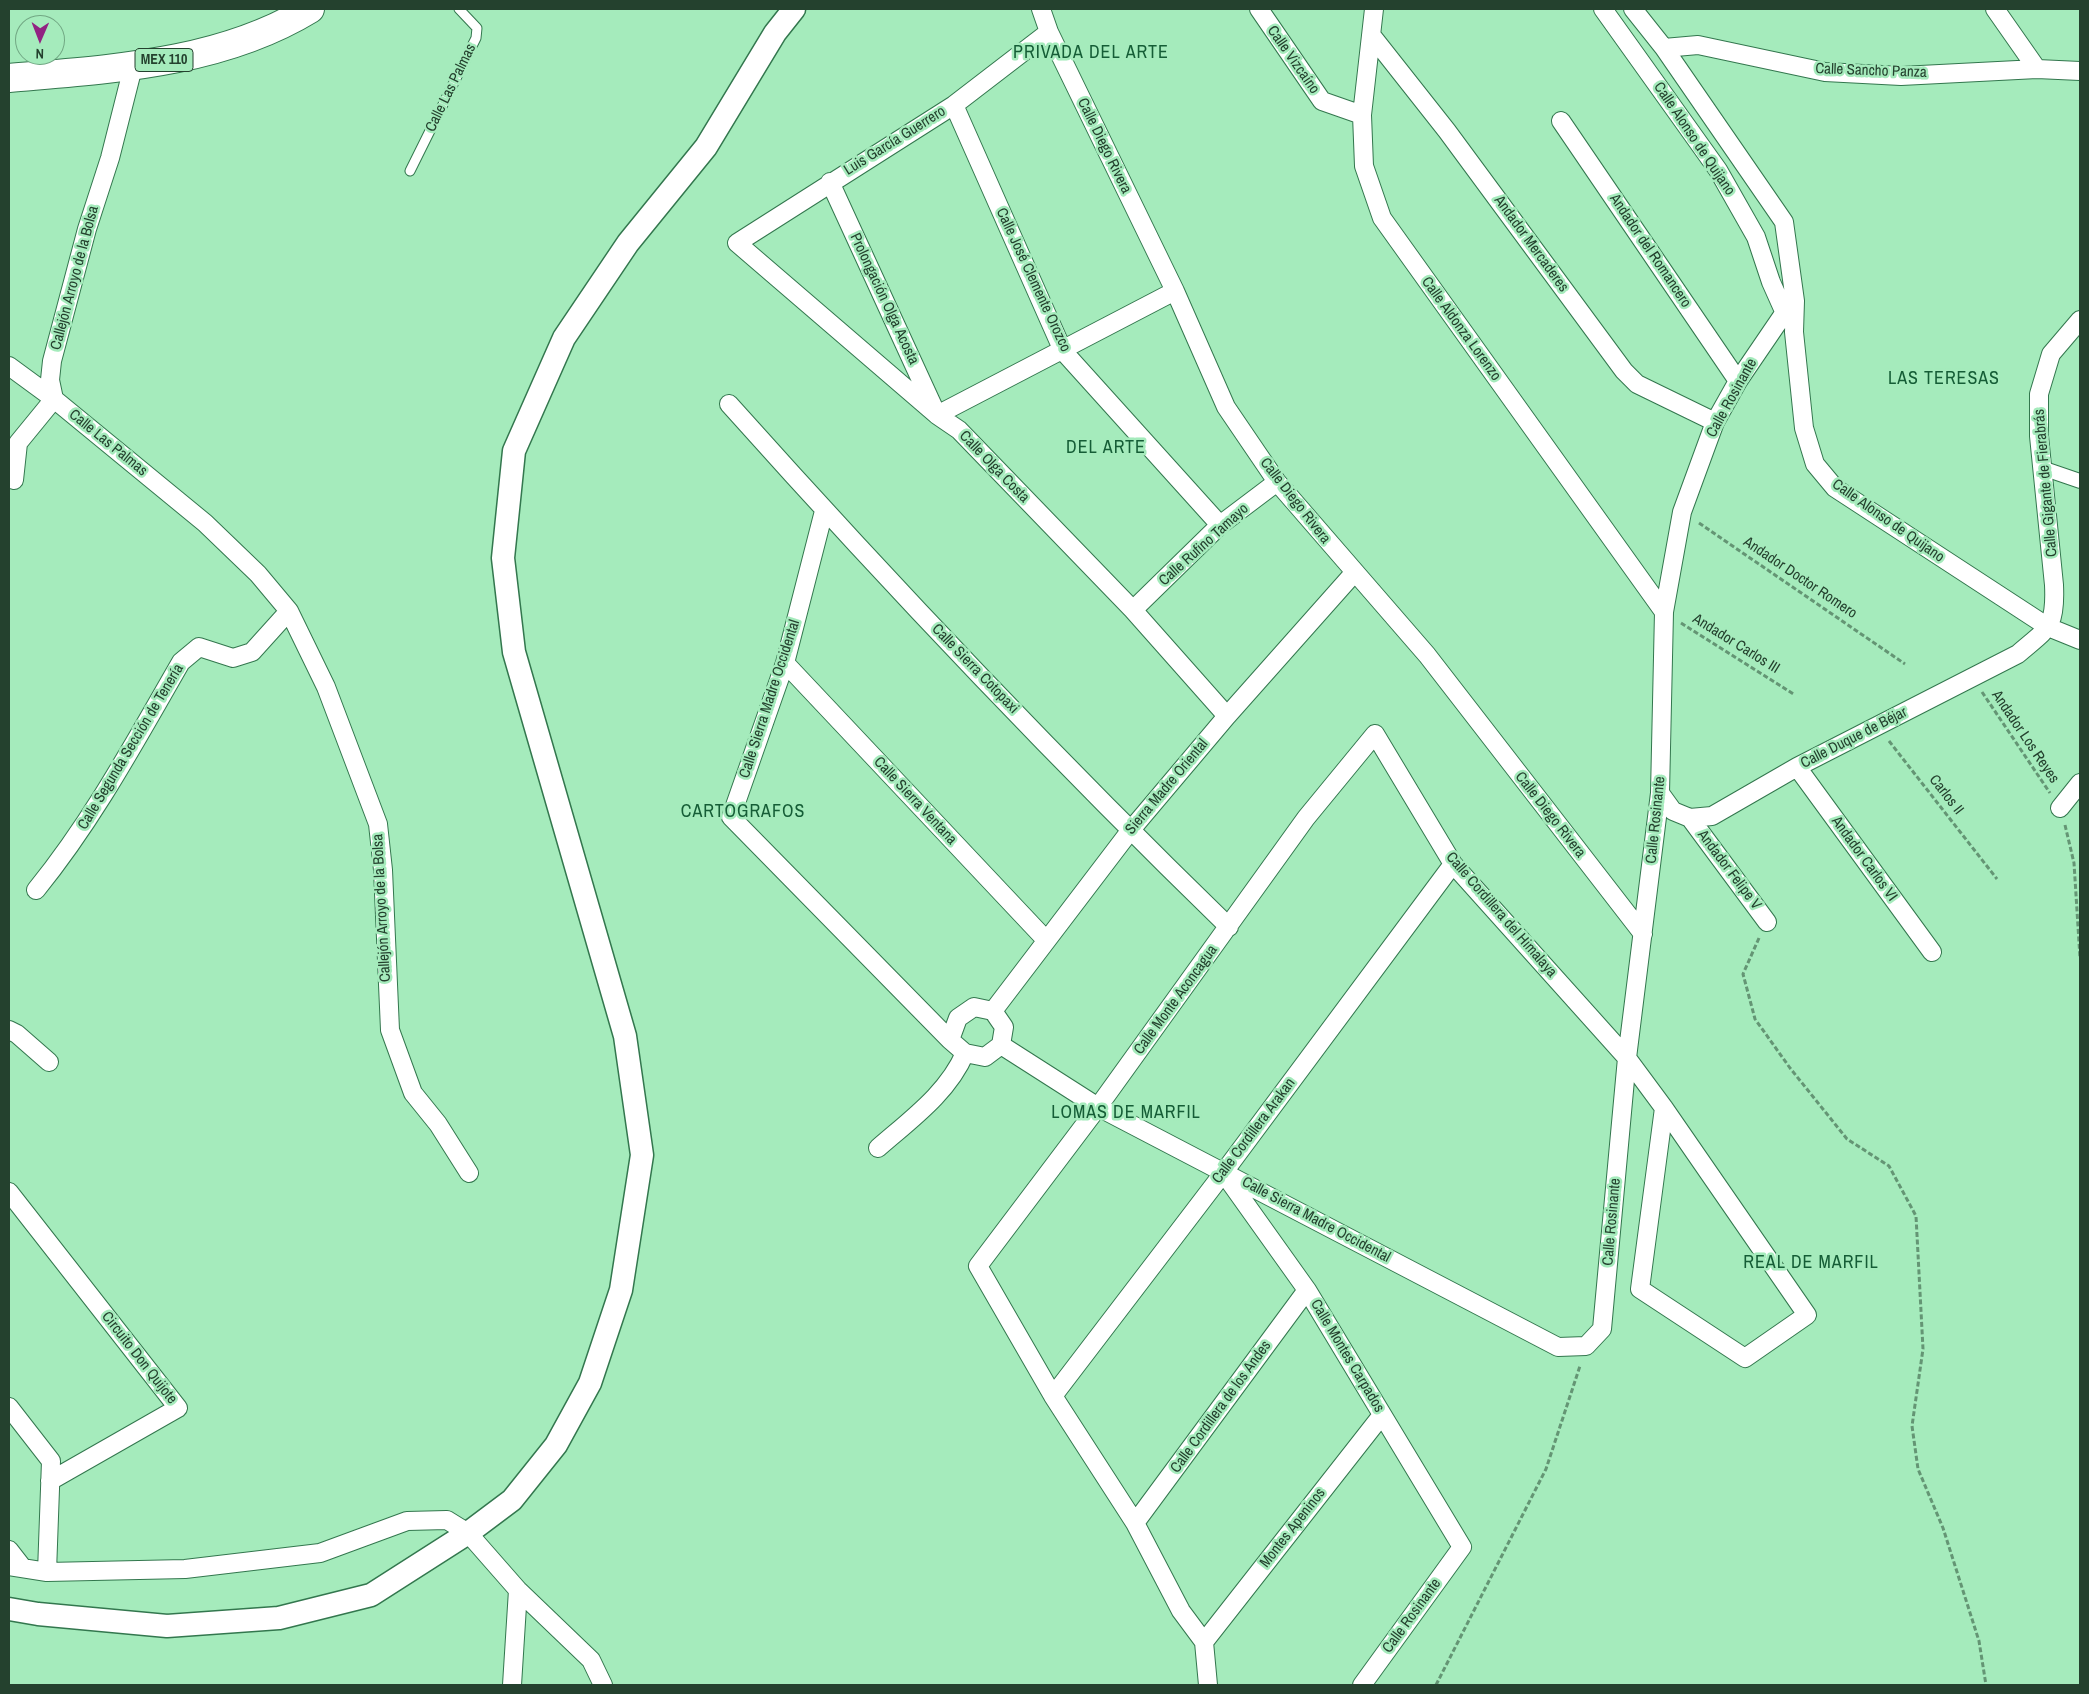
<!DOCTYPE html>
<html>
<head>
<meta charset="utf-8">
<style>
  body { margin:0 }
  #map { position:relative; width:2089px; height:1694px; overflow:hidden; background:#a5ebbc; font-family:"Archivo Narrow",sans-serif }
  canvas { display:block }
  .frame { position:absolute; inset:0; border:10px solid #24412e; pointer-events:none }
  .north { position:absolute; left:15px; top:15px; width:50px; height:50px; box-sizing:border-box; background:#a5ebbc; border:1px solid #71a783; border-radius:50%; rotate:181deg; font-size:14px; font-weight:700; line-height:20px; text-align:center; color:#24412e }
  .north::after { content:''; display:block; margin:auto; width:18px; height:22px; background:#922282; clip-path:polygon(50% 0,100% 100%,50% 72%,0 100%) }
</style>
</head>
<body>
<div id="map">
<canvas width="2089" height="1694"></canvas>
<div class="frame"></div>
<div class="north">N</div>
</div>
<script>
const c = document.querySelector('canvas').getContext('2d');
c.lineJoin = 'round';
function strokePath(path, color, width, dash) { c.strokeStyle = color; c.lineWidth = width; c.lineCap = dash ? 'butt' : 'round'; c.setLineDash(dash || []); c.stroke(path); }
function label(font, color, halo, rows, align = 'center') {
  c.font = font + ' "Archivo Narrow",sans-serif'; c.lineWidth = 5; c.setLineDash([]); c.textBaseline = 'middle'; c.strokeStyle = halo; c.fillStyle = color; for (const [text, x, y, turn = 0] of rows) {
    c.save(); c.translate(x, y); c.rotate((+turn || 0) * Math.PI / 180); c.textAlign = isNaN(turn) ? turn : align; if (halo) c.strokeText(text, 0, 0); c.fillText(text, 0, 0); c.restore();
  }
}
const path = new Path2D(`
  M1699 523 1905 664
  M1681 623 1795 695
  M1982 692 2050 793
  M1889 741 1997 879
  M2065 825 2074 863 2080 958
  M1759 938 1743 974 1755 1019 1790 1068 1847 1139 1889 1166 1916 1216 1923 1349 1912 1426 1918 1469 1943 1528 1979 1641 1986 1685
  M1436 1685 1546 1469 1580 1366`);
const service = new Path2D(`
  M410 171 476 38 477 28 459 9`);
const pedestrian = new Path2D(`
  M2042 468 2080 481`);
const minor = new Path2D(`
  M1041 9 1049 32 1175 291 1226 407 1277 482 1427 655 1643 934
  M1259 9 1322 101 1362 115
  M1374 9 1362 115 1364 166 1382 218 1664 612
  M1603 9 1718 170 1756 237 1771 282 1788 320
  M1633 9 1664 48 1784 222 1795 301 1794 332 1804 428 1815 464 1835 488 2048 627 2080 640
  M1995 9 2037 69
  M1049 32 954 105 737 243 937 415 959 430 1133 610 1227 716
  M1372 36 1447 131 1624 371 1637 384 1715 422
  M1664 48 1698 45 1825 72 1901 76 2037 69 2080 71
  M954 105 1063 351 1220 525
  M1561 121 1738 381
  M830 182 937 415 1175 291
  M9 366 54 399 205 523 258 574 289 611 326 687 378 824 383 870 390 1030 413 1093 438 1124 469 1173
  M729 404C890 584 1056 759 1229 927
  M14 480 18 443 54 399 50 380 52 361 87 229 110 158 133 67
  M824 511 785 663 731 817 950 1040
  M1133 610 1220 525 1277 482
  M785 663 1046 940
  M1797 767 1932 952
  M1660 793 1673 811 1690 818 1712 816 1797 767 2018 654C2048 628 2056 628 2054 585L2039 436V394L2051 354 2080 320
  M2060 808 2080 783
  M1690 818 1767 922
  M36 890C93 820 136 740 181 662L199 647 233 658 252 652 289 611
  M974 1007 993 1011 1004 1027 1001 1045 985 1057 965 1053 950 1040 958 1018Z
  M993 1011 1130 831 1227 716 1354 573
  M9 1030 17 1034 49 1062
  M1001 1045 1098 1107 1558 1347 1586 1346 1602 1329 1627 1058 1660 793 1664 612 1682 512 1715 422 1738 381 1785 312 1795 301
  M878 1148C910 1120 948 1093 965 1053
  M1225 1175 1307 1290 1462 1547 1362 1685
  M9 1192 178 1408 50 1481
  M1053 1396 1224 1172 1453 864
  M9 1407 51 1461 47 1572
  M1135 1523 1307 1290
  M9 1550 23 1568
  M9 1566 47 1572 185 1569 320 1553 407 1521 447 1520 468 1533 518 1590 591 1660 603 1685
  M1204 1642 1382 1415
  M512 1685 518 1590
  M1208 1685 1204 1642 1181 1611 1135 1523 1053 1396 978 1266 1098 1107 1306 818 1375 734 1453 864 1627 1058 1664 1108 1807 1315 1745 1358 1640 1289 1664 1108`);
const tertiary = new Path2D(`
  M9 1609 38 1614 167 1626 279 1618 371 1595 468 1533 512 1500 556 1445 590 1383 621 1290 642 1155 625 1036 514 652 503 558 514 451 564 338 628 243 706 147 775 33 794 9`);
const primary = new Path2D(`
  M9 78C110 69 220 64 310 9`);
const shields = [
  [164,60,58]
];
const shieldNames = [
  ["MEX 110",164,60]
];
const streetNames = [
  ["Calle Vizcaíno",1293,60,55],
  ["Calle Sancho Panza",1871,71,2],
  ["Calle Las Palmas",451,88,-64],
  ["Calle Alonso de Quijano",1694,139,56],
  ["Luis García Guerrero",895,141,-32],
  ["Calle Diego Rivera",1104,146,64],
  ["Andador Mercaderes",1531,244,54],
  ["Andador del Romancero",1650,251,56],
  ["Callejón Arroyo de la Bolsa",75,278,-75],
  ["Calle José Clemente Orozco",1033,280,65],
  ["Prolongación Olga Acosta",884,299,65],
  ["Calle Aldonza Lorenzo",1461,329,54],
  ["Calle Rosinante",1732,398,-61],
  ["Calle Las Palmas",108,443,39],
  ["Calle Olga Costa",994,467,46],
  ["Calle Gigante de Fierabrás",2046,483,-95],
  ["Calle Diego Rivera",1295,501,52],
  ["Calle Alonso de Quijano",1888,521,35],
  ["Calle Rufino Tamayo",1204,545,-42],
  ["Andador Doctor Romero",1800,578,34],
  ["Andador Carlos III",1736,644,32],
  ["Calle Sierra Cotopaxi",975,669,46],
  ["Calle Sierra Madre Occidental",770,699,-72],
  ["Andador Los Reyes",2025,737,56],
  ["Calle Duque de Béjar",1854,738,-27],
  ["Calle Segunda Sección de Tenería",131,747,-59],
  ["Sierra Madre Oriental",1167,787,-50],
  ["Carlos II",1946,795,52],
  ["Calle Sierra Ventana",915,801,47],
  ["Calle Diego Rivera",1550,815,52],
  ["Calle Rosinante",1656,820,-84],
  ["Andador Carlos VI",1864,859,54],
  ["Andador Felipe V",1729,870,53],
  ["Callejón Arroyo de la Bolsa",382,908,-93],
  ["Calle Cordillera del Himalaya",1501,915,49],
  ["Calle Monte Aconcagua",1176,1000,-54],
  ["Calle Cordillera Arakan",1254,1131,-53],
  ["Calle Sierra Madre Occidental",1316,1220,28],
  ["Calle Rosinante",1612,1222,-85],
  ["Calle Montes Carpados",1347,1356,59],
  ["Circuito Don Quijote",139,1358,52],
  ["Calle Cordillera de los Andes",1221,1407,-54],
  ["Montes Apeninos",1293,1528,-52],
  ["Calle Rosinante",1412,1616,-54]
];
const quarterNames = [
  ["PRIVADA DEL ARTE",1091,53],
  ["LAS TERESAS",1944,379],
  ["DEL ARTE",1106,448],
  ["CARTOGRAFOS",743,812],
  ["LOMAS DE MARFIL",1126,1113],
  ["REAL DE MARFIL",1811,1263]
];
strokePath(service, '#33774e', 11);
strokePath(pedestrian, '#33774e', 16);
strokePath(minor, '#33774e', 20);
strokePath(tertiary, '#33774e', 25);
strokePath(primary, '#33774e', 30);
strokePath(path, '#649574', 3, [5, 2.5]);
strokePath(service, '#fff', 9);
strokePath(pedestrian, '#fff', 14);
strokePath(minor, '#fff', 18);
strokePath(tertiary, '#fff', 22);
strokePath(primary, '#fff', 28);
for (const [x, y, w] of shields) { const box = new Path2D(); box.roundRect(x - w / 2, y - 11.5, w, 23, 4); c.fillStyle = '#a5ebbc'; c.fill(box); strokePath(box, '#24412e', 1); }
label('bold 14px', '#24412e', null, shieldNames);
label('15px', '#24412e', '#a5ebbc', streetNames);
c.letterSpacing = '1px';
label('18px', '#155d36', '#a5ebbc', quarterNames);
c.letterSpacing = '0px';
</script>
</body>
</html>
